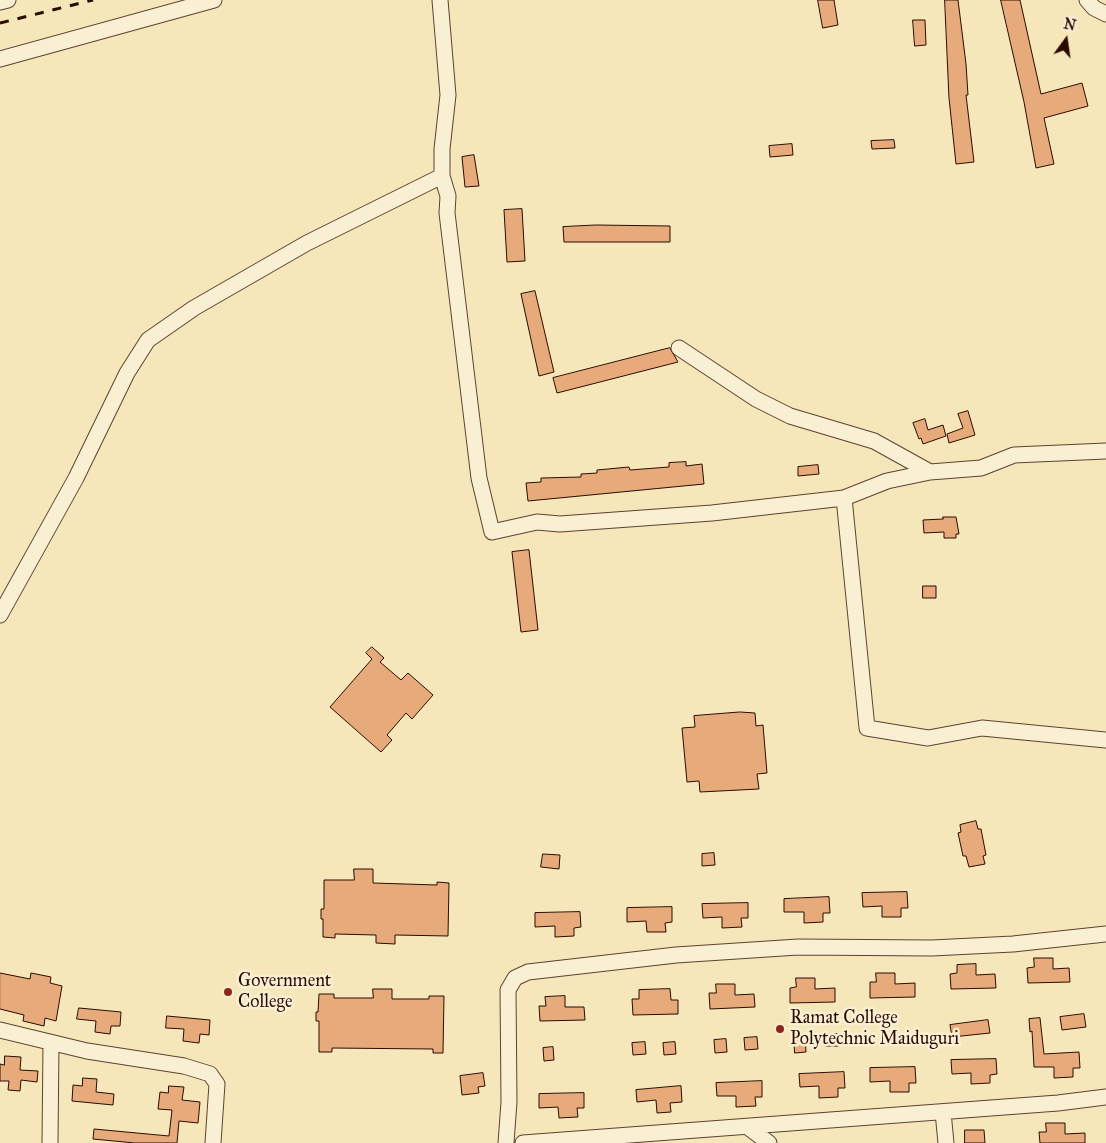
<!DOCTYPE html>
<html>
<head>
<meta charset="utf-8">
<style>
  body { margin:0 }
  #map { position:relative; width:1106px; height:1143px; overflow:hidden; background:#f6e7ba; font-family:"IM FELL Great Primer",serif }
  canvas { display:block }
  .north { position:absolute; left:1041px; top:15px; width:50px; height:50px; -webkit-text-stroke:4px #f9efd2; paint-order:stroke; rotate:14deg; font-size:14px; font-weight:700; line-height:20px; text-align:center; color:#2a0b02 }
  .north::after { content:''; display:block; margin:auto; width:18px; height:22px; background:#2a0b02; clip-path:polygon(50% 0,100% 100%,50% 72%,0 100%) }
</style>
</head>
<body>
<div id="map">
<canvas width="1106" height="1143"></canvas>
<div class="north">N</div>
</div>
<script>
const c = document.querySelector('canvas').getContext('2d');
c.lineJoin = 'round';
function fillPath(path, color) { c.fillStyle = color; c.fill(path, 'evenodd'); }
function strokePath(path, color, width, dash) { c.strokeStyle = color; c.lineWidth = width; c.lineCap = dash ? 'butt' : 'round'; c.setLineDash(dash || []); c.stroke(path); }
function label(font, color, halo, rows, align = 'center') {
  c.font = font + ' "IM FELL Great Primer",serif'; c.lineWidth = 5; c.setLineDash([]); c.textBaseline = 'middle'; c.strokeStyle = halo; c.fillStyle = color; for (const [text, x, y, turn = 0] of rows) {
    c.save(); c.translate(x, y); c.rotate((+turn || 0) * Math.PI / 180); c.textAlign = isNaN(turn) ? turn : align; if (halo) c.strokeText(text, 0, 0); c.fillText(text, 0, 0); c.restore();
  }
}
const building = new Path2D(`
  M818 0H834L838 25 823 28Z
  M945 0H958L966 64 968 95H966L974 162 956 164 949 98Z
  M1001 0H1020L1041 94 1082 83 1088 106 1044 118 1054 164 1036 168 1024 102Z
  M913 20H925L926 45 915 46Z
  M894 140 895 148 872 149 871 141Z
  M792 144 793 155 770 157 769 146Z
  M474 155 479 186 465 187 462 157Z
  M522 209 525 261 507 262 504 210Z
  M596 225 670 226V242H564L563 227Z
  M535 291 554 372 539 376 521 294Z
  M670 348 678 362 557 393 553 378Z
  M968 411 975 435 949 443 947 434 963 428 958 414Z
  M925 419 928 430 943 425 946 436 923 444 921 438 919 439 913 423Z
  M686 462V466L702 464 704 484 528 501 526 483 541 482V478L581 477V474L597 473V470L629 467 630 470 669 467V463Z
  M818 465 819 474 798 476V467Z
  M943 517H956L959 534H956V538H944V532L924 533 923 520 943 519Z
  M529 550 538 630 521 632 512 552Z
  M923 586H936V598H923Z
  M372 647 384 658 380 662 401 680 408 673 433 695 412 719 406 713 387 735 392 740 381 752 330 707 372 659 366 653Z
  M740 712 755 713 756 726 763 725 767 773 757 774 759 789 700 792 699 781 687 782 682 728 695 727 694 716Z
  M976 821 978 829H981L986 855 983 856 985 864 969 867 966 856H963L958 833 961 832 960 825Z
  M714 853 715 865 702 866V854Z
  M543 854 560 855 559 869 541 867Z
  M354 869H373V883L437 885V882L449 883 448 936 395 935V944L376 943V935L335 934V938L323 937V919H321V909H324V880H354Z
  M907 892 908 908H901V917H882V906L863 907 862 893Z
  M829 897 830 913H823V922L804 923V912H784V899Z
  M748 903V918H741L742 927 722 928V917L703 918 702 904Z
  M672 907V922L665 923 666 932H647L646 921 627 922V908Z
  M580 912 581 927 574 928V936L555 937V926L535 927V913Z
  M1034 958H1053V969L1069 968 1070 982 1028 983 1027 968 1034 967Z
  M976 964V975L995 974 996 988 951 989 950 974 957 973V965Z
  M0 973 30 979 31 973 51 977 50 983 62 986 56 1021 45 1018 44 1026 23 1021 24 1015 0 1009Z
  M876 973H895V984L915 983V997L870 998V982H876Z
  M796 978H815V989L835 988V1002L790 1003V988L796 987Z
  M716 984H735V995L754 994 755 1007 710 1009 709 993H716Z
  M373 989H392V999H429V996H444L443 1053H433V1049L332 1048V1052H319V1021H316V1012H318L319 994H334V998H373Z
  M670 989 671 1000H678V1014L633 1015 632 999H639V990Z
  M565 996V1007H584L585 1020 540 1021 539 1006H546L545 997Z
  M79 1008 121 1012 120 1026H111L110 1034 95 1032 96 1021 77 1019Z
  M1084 1014 1086 1027 1062 1030 1060 1017Z
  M167 1016 210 1020 209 1035 200 1034 199 1043 183 1041 184 1029 166 1028Z
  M1040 1018 1044 1054 1079 1052 1080 1068H1073V1077L1054 1078V1067H1034L1032 1031 1030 1032 1029 1019Z
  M988 1020 990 1033 952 1037 950 1025Z
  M838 1034 839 1046H825L824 1035Z
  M794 1036H805L806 1052 795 1053Z
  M757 1037 758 1049 745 1050 744 1038Z
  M726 1039 727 1052 715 1053 714 1040Z
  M645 1042 646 1054 633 1055 632 1043Z
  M675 1042 676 1054 664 1055 663 1043Z
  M553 1047 554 1060 544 1061 543 1048Z
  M5 1056 21 1057 20 1070 38 1071 37 1082 21 1080 20 1091 8 1090 9 1081H0V1064L4 1065Z
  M996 1059 997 1074 990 1075V1083L971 1084V1073L952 1074 951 1060Z
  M915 1067 916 1083H909V1092H890V1081L870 1082V1068Z
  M844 1072 845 1088H838V1097L819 1098V1086L800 1087 799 1074Z
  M483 1073 485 1086 478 1087 479 1093 462 1095 460 1076Z
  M83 1078 97 1079 96 1092 114 1094 113 1105 72 1101 73 1085 82 1086Z
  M762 1081V1097H755L756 1106 736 1107V1096H717L716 1083Z
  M169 1086 184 1087 182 1100 200 1102 198 1123 179 1121 177 1143H135L93 1139 94 1129 169 1136 172 1110 158 1109 160 1092 168 1093Z
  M681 1086 682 1102 670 1103 671 1112 657 1113 656 1100 637 1102 636 1090Z
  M584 1093V1108H577L578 1117 559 1118 558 1107 539 1108V1094Z
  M1046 1123H1065V1134L1085 1133V1143H1040L1039 1132H1046Z
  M965 1130H984L985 1143H965Z`);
const minor = new Path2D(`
  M440 0 448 95 442 149V176L448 196 447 213 479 478 492 532 537 522 560 524 712 513 844 498 887 481 930 472 981 468 1014 455 1106 451
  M1087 0 1094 8 1106 14
  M0 2 8 0
  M0 59 214 0
  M679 348 756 399 790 416 874 441 930 472
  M844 498 867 728 928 738 982 728 1106 740
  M0 615 76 478 127 373 148 340 194 308 307 243 442 176
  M0 1030 87 1051 184 1066 210 1074 217 1084 213 1143
  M943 1112 946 1143
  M749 1128 769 1143
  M50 1143 51 1043
  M506 1143 509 1102 508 990 515 978 528 972 676 955 798 947 932 948 1013 944 1106 934
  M523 1143 1058 1103 1106 1097`);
const rail = new Path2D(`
  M0 23 93 0`);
const markers = [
  [228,992,5,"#8f2418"],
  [780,1029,5,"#8f2418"]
];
const poiNames = [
  ["Government",238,982],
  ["College",238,1003],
  ["Ramat College",790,1019],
  ["Polytechnic Maiduguri",790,1040]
];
fillPath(building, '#e7aa7b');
strokePath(building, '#2a0b02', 1);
strokePath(minor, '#5d4230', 17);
strokePath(minor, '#f9efd2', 15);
strokePath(rail, '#2a0b02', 3, [9, 9]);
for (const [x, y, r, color] of markers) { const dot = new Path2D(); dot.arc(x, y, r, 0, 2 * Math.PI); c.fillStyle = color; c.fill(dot); strokePath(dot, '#f9efd2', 2); }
label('18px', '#2a0b02', '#f9efd2', poiNames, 'left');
</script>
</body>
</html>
